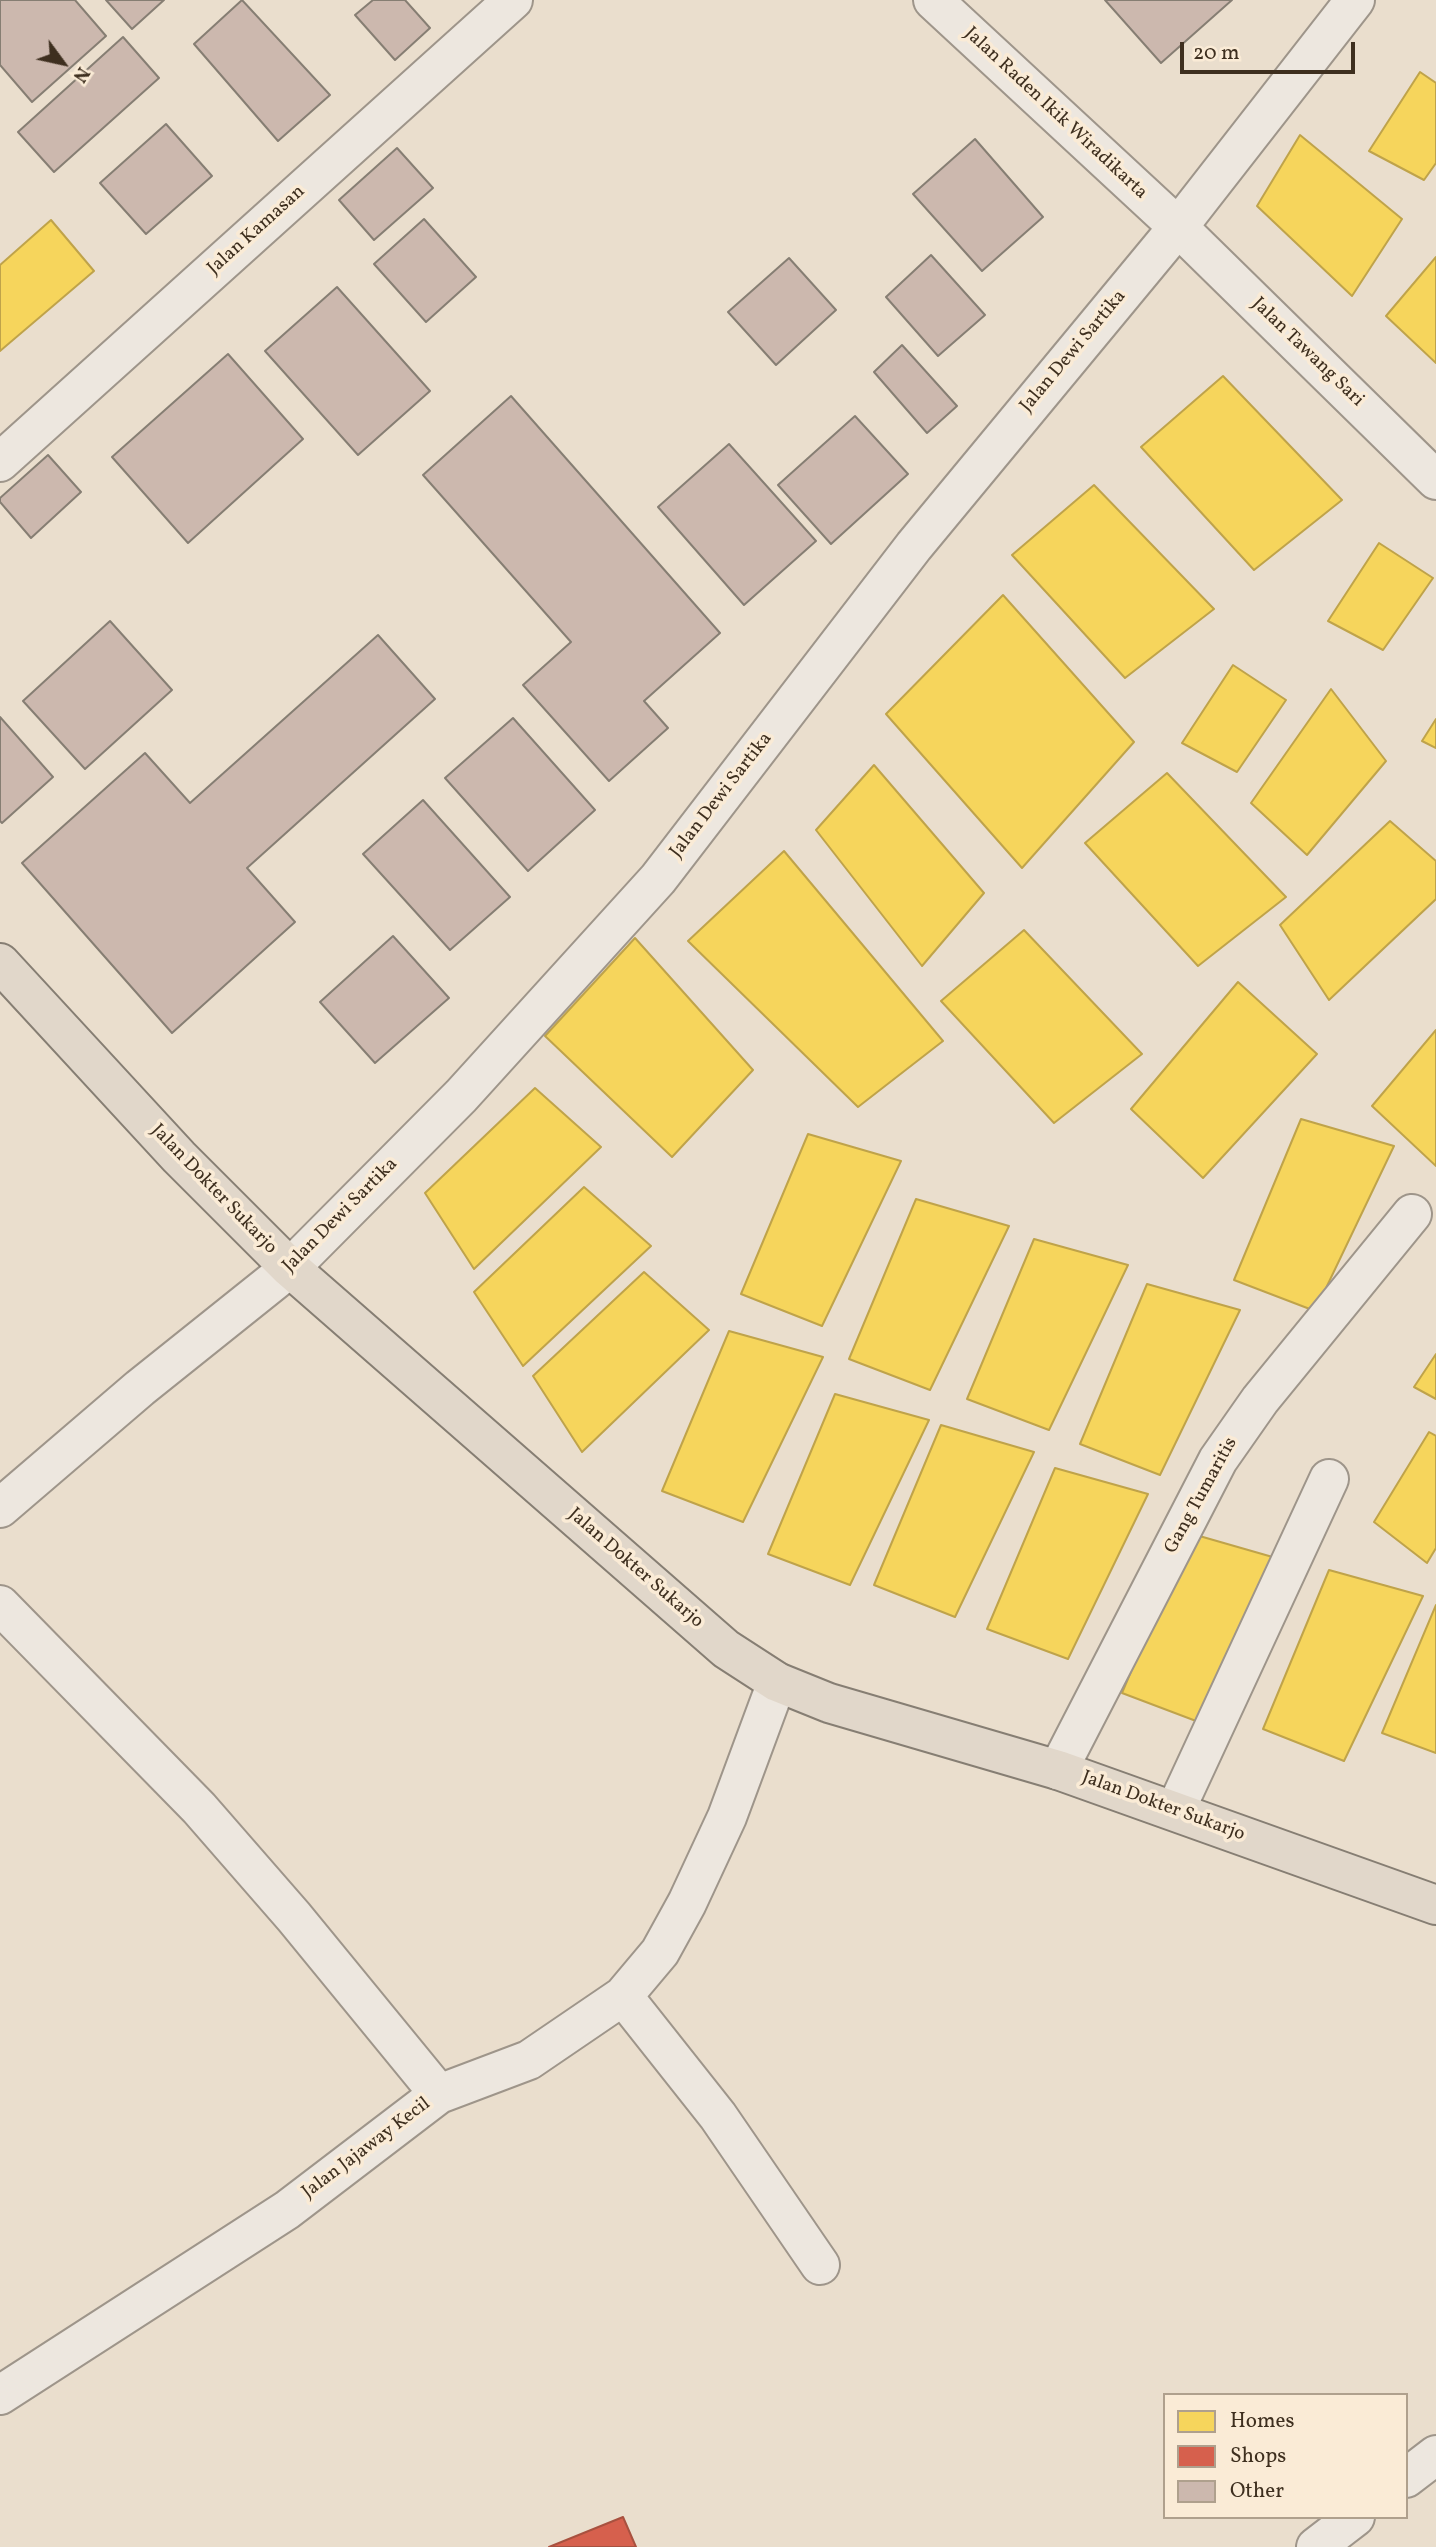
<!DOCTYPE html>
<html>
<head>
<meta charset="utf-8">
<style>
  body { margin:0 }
  #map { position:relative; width:1436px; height:2547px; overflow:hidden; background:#eadecd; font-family:Vollkorn,serif }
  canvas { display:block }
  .legend { position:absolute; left:1163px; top:2393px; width:245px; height:126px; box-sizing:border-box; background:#faebd6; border:2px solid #afa08d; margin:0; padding:9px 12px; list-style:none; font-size:21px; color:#3e2f1f }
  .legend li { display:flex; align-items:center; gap:14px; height:35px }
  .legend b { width:35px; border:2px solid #afa08d }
  .north { position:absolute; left:28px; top:28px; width:70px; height:70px; -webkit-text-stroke:5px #faebd6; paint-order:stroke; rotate:123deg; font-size:19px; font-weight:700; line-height:28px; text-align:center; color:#3e2f1f }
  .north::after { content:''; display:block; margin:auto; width:24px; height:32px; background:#3e2f1f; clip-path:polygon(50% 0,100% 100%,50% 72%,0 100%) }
  .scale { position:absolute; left:1180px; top:42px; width:175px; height:32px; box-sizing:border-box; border:4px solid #3e2f1f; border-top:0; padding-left:9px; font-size:21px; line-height:24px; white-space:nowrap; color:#3e2f1f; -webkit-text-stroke:5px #faebd6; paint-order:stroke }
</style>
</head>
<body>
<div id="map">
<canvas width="1436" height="2547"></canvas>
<ul class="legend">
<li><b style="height:19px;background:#f6d55c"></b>Homes</li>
<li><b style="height:19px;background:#d6604d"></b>Shops</li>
<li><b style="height:19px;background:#ccb8ae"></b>Other</li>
</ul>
<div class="north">N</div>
<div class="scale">20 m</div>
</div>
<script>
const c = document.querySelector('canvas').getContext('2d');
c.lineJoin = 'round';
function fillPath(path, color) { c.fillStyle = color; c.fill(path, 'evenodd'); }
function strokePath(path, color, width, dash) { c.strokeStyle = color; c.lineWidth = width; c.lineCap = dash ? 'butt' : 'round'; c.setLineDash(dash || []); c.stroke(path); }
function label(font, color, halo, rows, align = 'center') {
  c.font = font + ' Vollkorn,serif'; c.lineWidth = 7; c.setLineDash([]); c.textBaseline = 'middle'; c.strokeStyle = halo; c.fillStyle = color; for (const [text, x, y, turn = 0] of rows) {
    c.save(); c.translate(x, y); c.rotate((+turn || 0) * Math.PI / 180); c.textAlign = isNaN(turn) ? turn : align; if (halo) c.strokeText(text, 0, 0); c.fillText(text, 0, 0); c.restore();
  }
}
const homes = new Path2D(`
  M1420 72 1436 83V163L1424 180 1369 151Z
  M1300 135 1402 219 1352 296 1257 206Z
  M51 220 94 271 0 351V265Z
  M1436 257V363L1386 316Z
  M1223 376 1342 500 1254 570 1141 447Z
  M1094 485 1214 609 1125 678 1012 555Z
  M1379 543 1433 578 1383 650 1328 621Z
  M1003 595 1134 742 1022 868 886 714Z
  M1233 665 1286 700 1237 772 1182 743Z
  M1331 689 1386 761 1307 855 1251 803Z
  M1436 719V748L1422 741Z
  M874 765 984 893 922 966 816 830Z
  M1167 773 1286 897 1198 966 1085 843Z
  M1390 821 1436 861V899L1329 1000 1280 925Z
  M784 851 943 1041 858 1107 688 941Z
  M1024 930 1142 1054 1054 1123 941 1001Z
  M635 938 753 1070 672 1157 545 1036Z
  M1238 982 1317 1054 1203 1178 1131 1109Z
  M1436 1030V1166L1372 1106Z
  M535 1088 601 1147 474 1269 425 1193Z
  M1301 1119 1394 1146 1315 1311 1234 1280Z
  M808 1134 901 1161 822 1326 741 1294Z
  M584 1187 651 1246 523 1366 474 1292Z
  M916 1199 1009 1226 930 1390 849 1359Z
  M1034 1239 1128 1265 1049 1430 967 1399Z
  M644 1272 709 1330 582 1452 533 1376Z
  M1147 1284 1240 1310 1160 1475 1080 1444Z
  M729 1331 823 1357 743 1522 662 1491Z
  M1436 1354V1399L1414 1387Z
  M835 1394 929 1420 850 1585 768 1554Z
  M941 1425 1034 1452 955 1617 874 1585Z
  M1429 1432 1436 1436V1548L1427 1563 1374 1522Z
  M1055 1468 1148 1494 1068 1659 987 1629Z
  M1189 1533 1283 1560 1204 1724 1122 1693Z
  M1329 1570 1423 1596 1344 1761 1263 1729Z
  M1436 1605V1753L1382 1733Z`);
const shops = new Path2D(`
  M623 2517 636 2547H549Z`);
const building = new Path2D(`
  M0 0H75L106 36 32 102 0 65Z
  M106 0H164L132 29Z
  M242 0 330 95 278 141 194 44Z
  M373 0H405L430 28 395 60 355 15Z
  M1105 0H1232L1161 63Z
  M123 37 159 78 54 172 18 132Z
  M166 124 212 176 146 234 100 183Z
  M975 139 1043 217 982 271 913 194Z
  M397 148 433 188 374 240 339 200Z
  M424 219 476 277 426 322 374 264Z
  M931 255 985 315 938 356 886 297Z
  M789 258 836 310 776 365 728 312Z
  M337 287 430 391 358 455 265 351Z
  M902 345 957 406 927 433 874 372Z
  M228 354 303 439 188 543 112 457Z
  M511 396 720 633 644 701 668 728 609 781 523 685 571 642 423 475Z
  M855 416 908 474 831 544 778 485Z
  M729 444 816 541 744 605 658 507Z
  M48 455 81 492 31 538 0 502V498Z
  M110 621 172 690 85 769 23 701Z
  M378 635 435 699 247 868 295 922 172 1033 22 863 145 753 190 803Z
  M0 717 53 777 2 823 0 821Z
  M513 718 595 810 528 871 445 778Z
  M423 800 510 897 450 950 363 854Z
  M393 936 449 998 375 1063 320 1002Z`);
const minor = new Path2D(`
  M1178 227 1436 480
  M0 462 513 0
  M0 1605 199 1808 294 1917 439 2094
  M1058 1770 1218 1460 1260 1400 1412 1214
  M1175 1811 1329 1479
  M623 1996 718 2116 820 2265
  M0 2395 287 2210 439 2094 529 2060 623 1996 660 1952 687 1903 727 1817 777 1682
  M1406 2478 1436 2455
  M1316 2547 1355 2517`);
const tertiary = new Path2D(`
  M933 0 1178 227
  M0 1508 140 1388 290 1268 461 1096 658 879 914 546 1178 227 1355 0`);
const primary = new Path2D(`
  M0 963 179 1157 290 1268 726 1649 777 1682 829 1703 1058 1770 1436 1905`);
const streetNames = [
  ["Jalan Raden Ikik Wiradikarta",1055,114,43],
  ["Jalan Kamasan",257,231,-42],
  ["Jalan Dewi Sartika",1074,352,-50],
  ["Jalan Tawang Sari",1307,353,44],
  ["Jalan Dewi Sartika",722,796,-52],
  ["Jalan Dokter Sukarjo",213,1190,46],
  ["Jalan Dewi Sartika",341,1216,-45],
  ["Gang Tumaritis",1202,1496,-61],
  ["Jalan Dokter Sukarjo",635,1569,41],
  ["Jalan Dokter Sukarjo",1163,1807,20],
  ["Jalan Jajaway Kecil",367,2149,-37]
];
fillPath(homes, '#f6d55c');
strokePath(homes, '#bfa34a', 2);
fillPath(shops, '#d6604d');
strokePath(shops, '#a8513f', 2);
fillPath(building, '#ccb8ae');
strokePath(building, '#867e73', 2);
strokePath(minor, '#9e958a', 42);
strokePath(tertiary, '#9e958a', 42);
strokePath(primary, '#867e73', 42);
strokePath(minor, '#ede7df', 38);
strokePath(tertiary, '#ede7df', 38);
strokePath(primary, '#e1d7ca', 38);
label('19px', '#3e2f1f', '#faebd6', streetNames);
</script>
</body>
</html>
